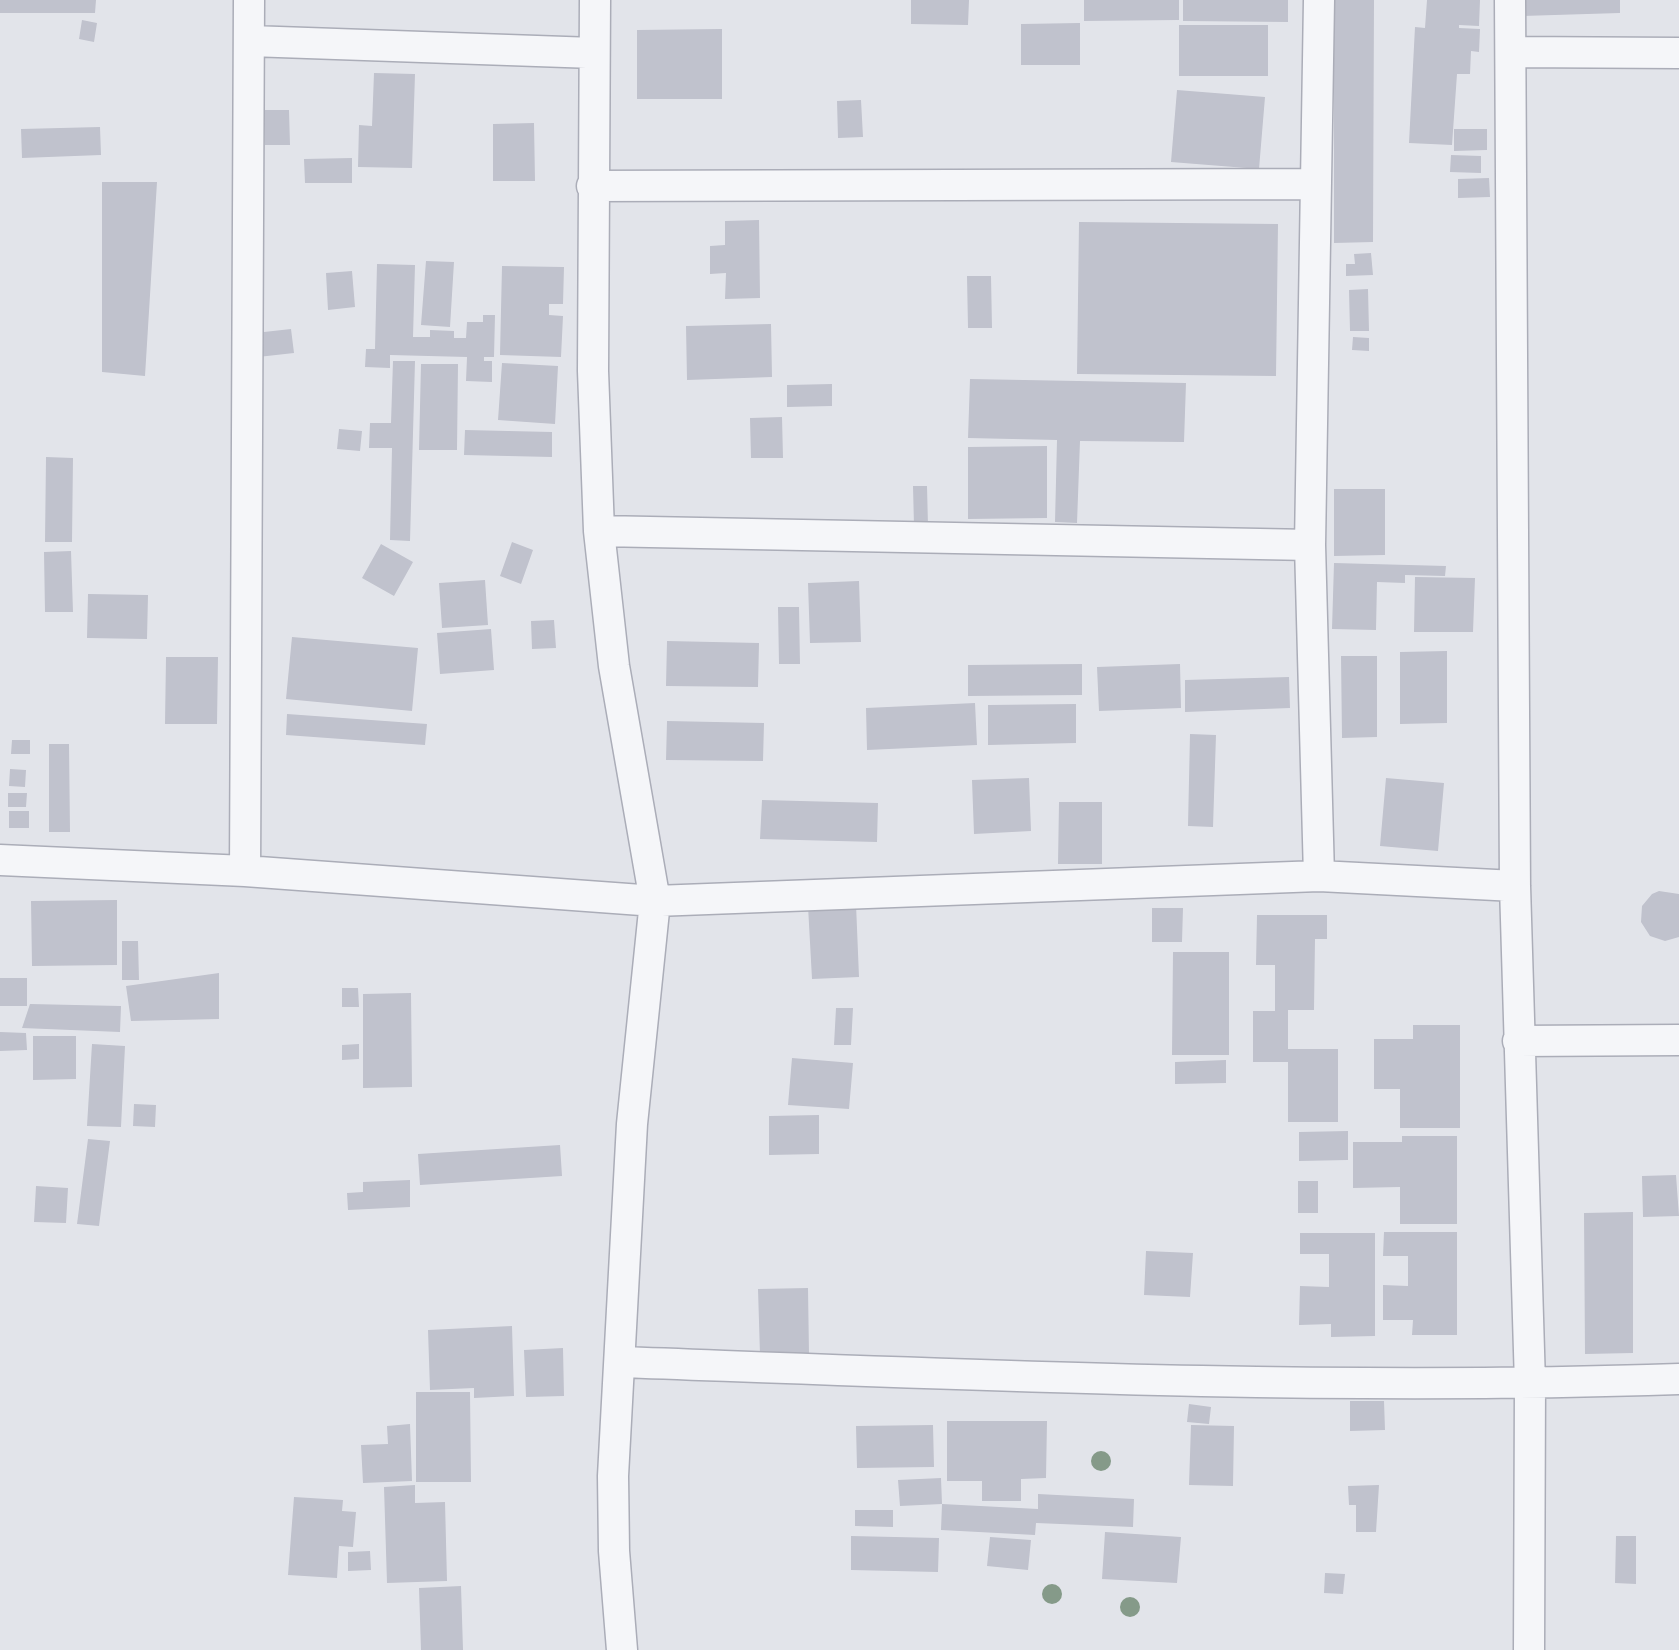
<!DOCTYPE html>
<html>
<head>
<meta charset="utf-8">
<style>
  body { margin:0 }
  canvas { display:block; background:#e2e4ea }
</style>
</head>
<body>
<canvas width="1679" height="1650"></canvas>
<script>
const c = document.querySelector('canvas').getContext('2d');
c.lineJoin = 'round';
function fillPath(path, color) { c.fillStyle = color; c.fill(path, 'evenodd'); }
function strokePath(path, color, width, dash) { c.strokeStyle = color; c.lineWidth = width; c.lineCap = dash ? 'butt' : 'round'; c.setLineDash(dash || []); c.stroke(path); }
const building = new Path2D(`
  M0 0H96L95 13H0Z
  M911 0H969L968 25 911 24Z
  M1084 0H1179V20L1084 21Z
  M1183 0H1288V22L1183 21Z
  M1334 0H1374L1373 242 1334 243Z
  M1427 0H1480L1479 26 1459 25V28L1480 29 1479 52 1471 51 1470 74H1457L1452 145 1409 143 1415 27 1425 28Z
  M1522 0H1620V13L1522 16Z
  M82 20 97 23 94 42 79 39Z
  M1080 23V65H1021V24Z
  M1179 25H1268V76H1179Z
  M722 29V99H637V30Z
  M374 73 415 74 412 168 358 167 359 125 372 126Z
  M1177 90 1265 97 1259 169 1171 162Z
  M861 100 863 137 838 138 837 101Z
  M264 110H289L290 145H265Z
  M534 123 535 181H493V124Z
  M100 127 101 155 22 158 21 129Z
  M1454 129H1487V150L1454 151Z
  M1451 155 1481 156V173L1450 172Z
  M352 158V183H305L304 159Z
  M1489 178 1490 197 1458 198V179Z
  M102 182H157L145 376 102 372Z
  M759 220 760 298 725 299 726 273 710 274V246L725 245V221Z
  M1079 222 1278 224 1276 376 1077 374Z
  M1371 253 1373 275 1346 276V264H1355L1354 254Z
  M426 261 454 262 450 327 421 325Z
  M377 264 415 265 413 337H430V330L454 331V338H466L467 322H483V315H495L494 357H484V361H492V382L466 381 467 357 390 355V368L365 367 366 349H375Z
  M502 266 564 267 563 304H549V315L563 316 561 357 500 355Z
  M352 271 355 307 328 310 326 273Z
  M967 276H991L992 328H968Z
  M1368 289 1369 331H1350L1349 290Z
  M771 324 772 377 687 380 686 326Z
  M291 329 294 353 258 357 255 333Z
  M1353 337 1369 338V351L1352 350Z
  M393 361H415L410 541 390 540 392 448H369L370 423H391Z
  M502 363 558 366 555 424 498 420Z
  M421 364H458L457 450H419Z
  M970 379 1186 383 1184 442 1080 441 1077 523 1055 522 1057 440 968 438Z
  M832 384V406L787 407V385Z
  M782 417 783 458H751L750 418Z
  M339 429 362 431 360 451 337 449Z
  M465 430 552 432V457L464 455Z
  M1047 446V518L968 519V447Z
  M46 457 73 458 72 542H45Z
  M913 486H927L928 526H914Z
  M1334 489H1385V555L1334 556Z
  M512 542 533 550 521 584 500 576Z
  M381 544 413 562 394 596 362 578Z
  M71 551 73 612H45L44 552Z
  M1334 563 1446 566 1445 576 1405 575V583L1377 582 1376 630 1332 629Z
  M1415 577 1475 578 1473 632H1414Z
  M485 580 488 625 442 628 439 583Z
  M859 581 861 642 810 643 808 583Z
  M88 594 148 595 147 639 87 638Z
  M778 607H799L800 664H779Z
  M554 620 556 648 532 649 531 621Z
  M491 629 494 670 440 674 437 633Z
  M292 637 418 648 412 711 286 699Z
  M667 641 759 643 758 687 666 686Z
  M1447 651V723L1400 724V652Z
  M1341 656H1377V737L1342 738Z
  M166 657H218L217 724H165Z
  M1082 664V695L968 696V665Z
  M1180 664 1181 708 1099 711 1097 667Z
  M1289 677 1290 708 1185 712V680Z
  M975 703 977 745 867 750 866 708Z
  M1076 704V743L988 745V705Z
  M287 714 427 724 425 745 286 735Z
  M667 721 764 723 763 761 666 760Z
  M1190 734 1216 735 1213 827 1188 826Z
  M12 740H30V754H11Z
  M49 744H69L70 832H49Z
  M10 769 26 770 25 787 9 786Z
  M1029 778 1031 831 974 834 972 780Z
  M1386 778 1444 783 1438 851 1380 846Z
  M8 793H27L26 807H8Z
  M762 800 878 803 877 842 760 839Z
  M1059 802H1102V864H1058Z
  M9 811H29V828H9Z
  M1659 891 1679 894V937L1665 941 1650 936 1641 922 1642 906 1652 894Z
  M117 900V965L32 966 31 901Z
  M856 904 859 977 812 979 808 906Z
  M1152 908H1183L1182 942H1152Z
  M1257 915H1327V939H1315L1314 1010H1288V1049H1338V1122H1288V1062H1253V1011H1275V965H1256Z
  M122 941H138L139 980H122Z
  M1173 952H1229V1055H1172Z
  M219 973V1019L131 1021 126 986Z
  M0 978H27V1006H0Z
  M342 988H358L359 1007H342Z
  M411 993 412 1087 363 1088V994Z
  M30 1004 121 1006 120 1032 22 1028Z
  M836 1008H853L851 1045H834Z
  M1413 1025H1460V1128H1400V1089H1374V1039H1413Z
  M0 1032 26 1033 27 1050 0 1051Z
  M33 1036H76V1079L33 1080Z
  M92 1044 125 1046 121 1127 87 1126Z
  M359 1044V1059L342 1060V1045Z
  M792 1058 853 1063 849 1109 788 1105Z
  M1226 1060V1083L1175 1084V1062Z
  M134 1104 156 1105 155 1127 133 1126Z
  M819 1115V1154L769 1155V1116Z
  M1348 1131V1160L1299 1161V1132Z
  M1402 1136H1457V1224H1400V1187L1353 1188V1142H1402Z
  M88 1139 110 1141 99 1226 77 1224Z
  M560 1145 562 1176 420 1185 418 1154Z
  M1676 1175 1679 1216 1643 1217 1642 1176Z
  M410 1180V1207L348 1210 347 1193 363 1192V1182Z
  M1298 1181H1318V1213H1298Z
  M36 1186 68 1188 66 1223 34 1222Z
  M1633 1212V1353L1585 1354 1584 1213Z
  M1384 1232H1457V1335H1412L1413 1320H1383V1285L1408 1286V1256H1383Z
  M1300 1233H1375V1336L1331 1337V1324L1299 1325 1300 1286 1329 1287V1254H1300Z
  M1146 1251 1193 1253 1190 1297 1144 1295Z
  M808 1288 809 1354 760 1355 758 1289Z
  M512 1326 514 1396 474 1398V1388L430 1390 428 1330Z
  M563 1348 564 1396 526 1397 524 1350Z
  M416 1392H470L471 1482H416Z
  M1350 1401H1384L1385 1430 1350 1431Z
  M1189 1404 1211 1407 1209 1424 1187 1422Z
  M947 1421H1047L1046 1478 1021 1479V1501H982V1481H947Z
  M410 1424 412 1481 363 1483 361 1445 388 1444 387 1426Z
  M933 1425 934 1467 857 1468 856 1426Z
  M1191 1425 1234 1426 1233 1486 1189 1485Z
  M941 1478 942 1504 900 1506 898 1480Z
  M415 1485V1503L445 1502 447 1581 387 1583 384 1487Z
  M1379 1485 1376 1532H1356V1505H1349L1348 1486Z
  M1038 1494 1134 1499 1133 1527 1036 1523 1035 1535 941 1530 942 1504 1038 1509Z
  M294 1497 343 1500 342 1511 356 1512 353 1547 339 1546 337 1578 288 1575Z
  M855 1510H893V1527L855 1526Z
  M1105 1532 1181 1537 1177 1583 1102 1579Z
  M851 1536 939 1538 938 1572 851 1570Z
  M1616 1536H1636V1584L1615 1583Z
  M990 1537 1031 1540 1028 1570 987 1566Z
  M370 1551 371 1570 348 1571V1552Z
  M1325 1573 1345 1574 1343 1594 1324 1593Z
  M461 1586 463 1650H421L419 1588Z`);
const minor = new Path2D(`
  M595 0 593 371 599 531 614 666 655 901 632 1124 613 1476 614 1551 622 1650
  M1319 0 1310 545 1319 876
  M1510 0 1515 886 1530 1384 1529 1650
  M250 41 594 53
  M1513 52 1679 53
  M592 186 1316 184
  M599 531 1310 545
  M0 860 245 871 655 901 1319 876 1515 886
  M245 871 249 0
  M1518 1041 1679 1040
  M621 1362C974 1375 1326 1391 1679 1379`);
const trees = [
  [1101,1461],
  [1052,1594],
  [1130,1607]
];
fillPath(building, '#c0c2cd');
strokePath(minor, '#abadb8', 33);
strokePath(minor, '#f5f6f9', 30);
c.fillStyle = '#859a89';
for (const [x, y] of trees) { c.beginPath(); c.arc(x, y, 10, 0, 2 * Math.PI); c.fill(); }
</script>
</body>
</html>
